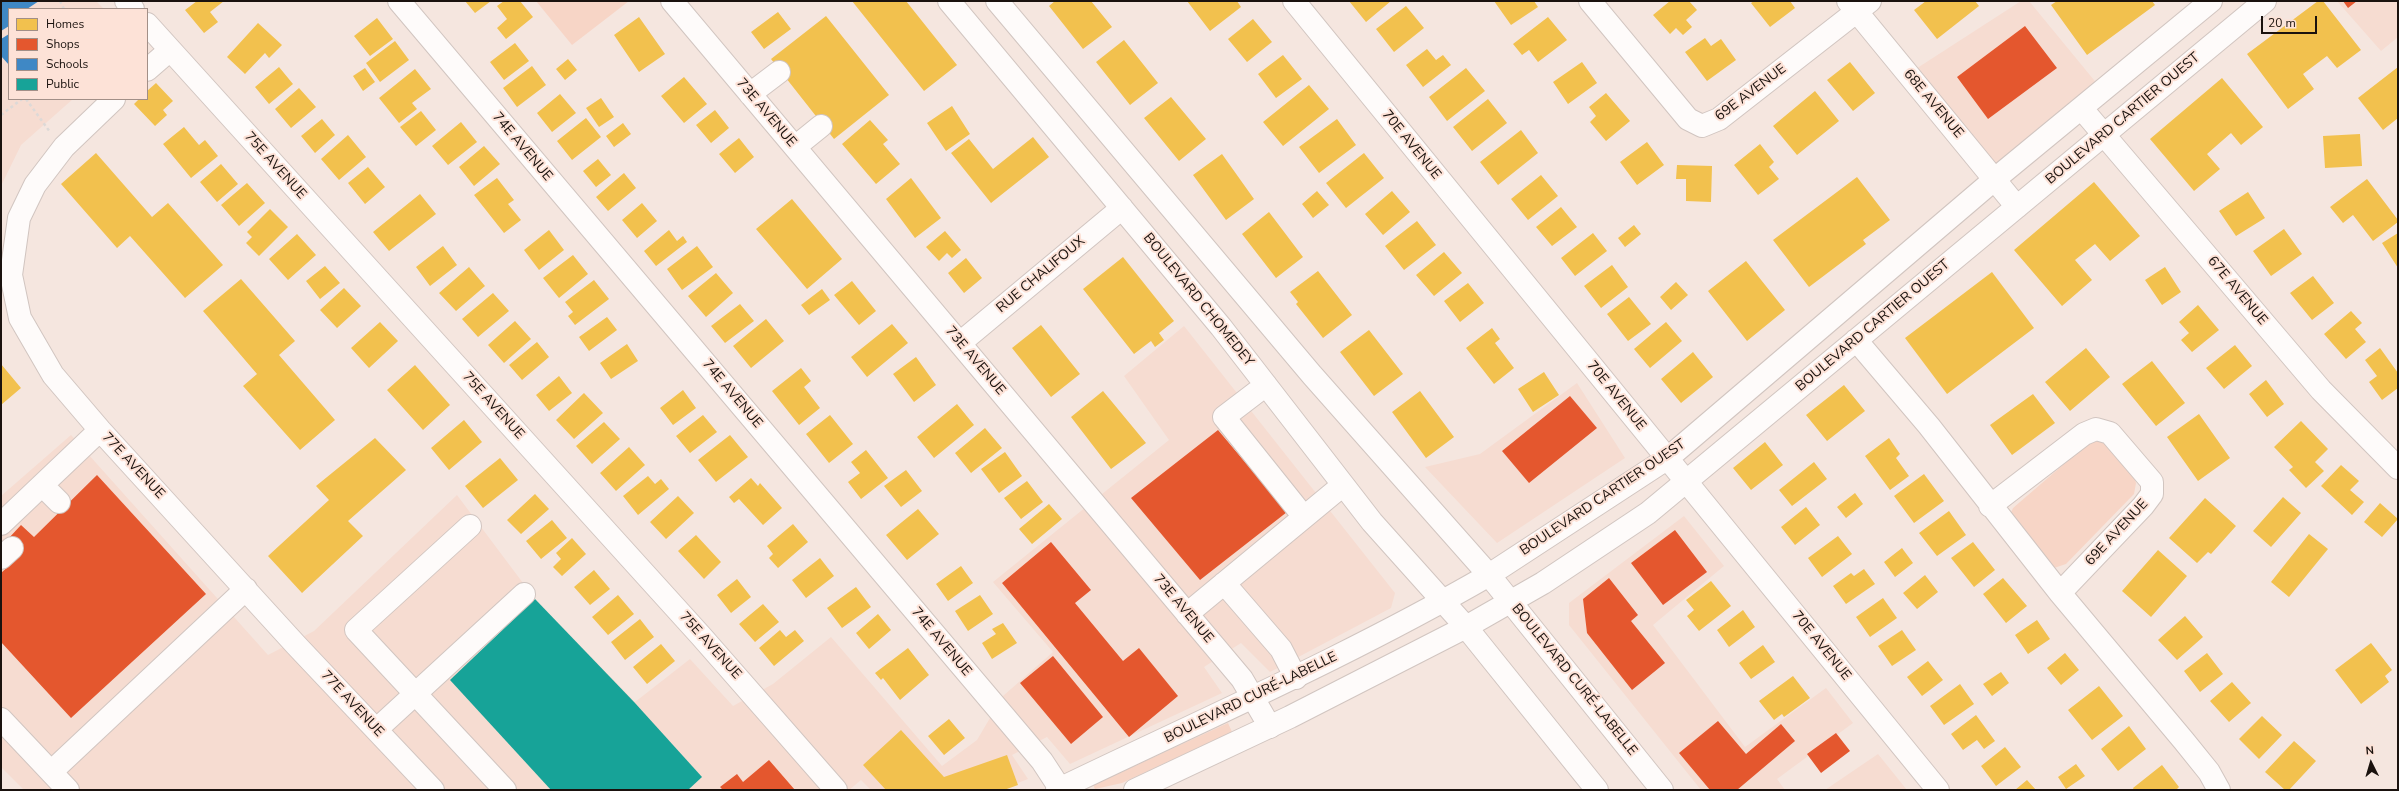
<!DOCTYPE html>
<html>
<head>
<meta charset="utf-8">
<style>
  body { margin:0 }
  #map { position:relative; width:2399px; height:791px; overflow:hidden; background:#f5e6df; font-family:"Nunito Sans",sans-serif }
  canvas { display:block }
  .frame { position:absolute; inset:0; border:2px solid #1a120e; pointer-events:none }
  .legend { position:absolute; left:8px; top:8px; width:140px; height:92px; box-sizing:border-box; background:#fde2d7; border:1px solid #a28f87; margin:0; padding:5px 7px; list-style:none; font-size:12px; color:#1a120e }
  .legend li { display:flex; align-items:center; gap:8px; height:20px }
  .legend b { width:20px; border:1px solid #a28f87 }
  .north { position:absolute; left:2351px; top:743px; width:40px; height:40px; -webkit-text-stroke:3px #fde2d7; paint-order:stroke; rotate:355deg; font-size:11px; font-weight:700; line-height:16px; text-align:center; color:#1a120e }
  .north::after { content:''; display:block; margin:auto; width:14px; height:18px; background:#1a120e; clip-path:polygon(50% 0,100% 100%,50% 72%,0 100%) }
  .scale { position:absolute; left:2261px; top:16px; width:56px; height:18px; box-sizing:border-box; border:2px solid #1a120e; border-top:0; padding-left:5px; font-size:12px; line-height:14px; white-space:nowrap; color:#1a120e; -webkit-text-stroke:3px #fde2d7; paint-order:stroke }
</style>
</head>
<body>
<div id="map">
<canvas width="2399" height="791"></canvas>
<div class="frame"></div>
<ul class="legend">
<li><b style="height:11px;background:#f2c14e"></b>Homes</li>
<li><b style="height:11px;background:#e4572e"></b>Shops</li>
<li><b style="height:11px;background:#3f88c5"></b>Schools</li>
<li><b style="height:11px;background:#17a398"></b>Public</li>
</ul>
<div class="north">N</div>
<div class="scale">20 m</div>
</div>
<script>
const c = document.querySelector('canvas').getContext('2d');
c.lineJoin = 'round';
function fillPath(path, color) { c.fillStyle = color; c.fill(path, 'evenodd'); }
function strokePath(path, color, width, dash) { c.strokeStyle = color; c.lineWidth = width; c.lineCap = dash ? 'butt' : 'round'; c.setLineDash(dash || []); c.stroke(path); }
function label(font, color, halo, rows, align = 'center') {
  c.font = font + ' "Nunito Sans",sans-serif'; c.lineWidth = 4; c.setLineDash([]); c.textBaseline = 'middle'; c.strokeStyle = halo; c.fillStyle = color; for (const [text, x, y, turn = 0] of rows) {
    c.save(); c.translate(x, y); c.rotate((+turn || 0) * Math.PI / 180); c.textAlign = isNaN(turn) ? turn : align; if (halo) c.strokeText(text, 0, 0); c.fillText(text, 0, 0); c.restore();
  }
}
const built = new Path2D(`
  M1 1H96L104 9H9V99H73L21 145 1 186Z
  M2021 1H2029L2103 91 1995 179 1908 74Z
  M2337 1H2398V37L2381 51Z
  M1184 326 1395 593 1391 608 1270 672 1241 643 1204 667 1222 693 1070 764 1047 737 1012 755 1028 779 1000 790H871L861 780 849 790H24L1 767V496L71 435 268 655 314 631 457 495 535 599 635 702 690 659 733 706 773 684 831 637 942 766 977 740 1003 696 1053 652 993 582 1169 440 1124 376Z
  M1577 383 1625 458 1497 543 1425 467 1480 454Z
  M1684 516 1724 566 1653 625 1745 747 1826 688 1853 723 1777 779 1785 790H1701L1569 625V603Z
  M1878 754 1907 790H1825Z`);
const green = new Path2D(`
  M536 1H629L572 45Z
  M2104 441 2134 477 2136 483 2134 494 2066 564 2051 569 2009 517 2013 508 2085 446 2093 442Z
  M1228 723 1232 732 1122 783 1095 789 1093 785Z`);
const homes = new Path2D(`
  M197 1H224L210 12 218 22 204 33 185 10Z
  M465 1H491L475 13Z
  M504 1H520L533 17 506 39 497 28 507 19 497 6Z
  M852 1H906L957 65 924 91Z
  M1055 1H1091L1112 27 1083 49 1049 6Z
  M1187 1H1237L1241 7 1210 31Z
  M1349 1H1391L1366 22Z
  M1494 1H1534L1538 7 1511 25Z
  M1670 1H1689L1697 10 1686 20 1692 27 1683 35 1676 28 1670 34 1653 15Z
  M1754 1H1790L1795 8 1770 27 1751 3Z
  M1926 1H1975L1979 6 1937 39 1914 10Z
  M2057 1H2152L2155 5 2087 55 2051 5Z
  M2318 1H2323L2361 50 2337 68 2327 56 2303 74 2314 89 2288 109 2247 54Z
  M1406 6 1424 28 1394 52 1376 29Z
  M778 12 791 29 764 49 751 32Z
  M826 16 889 95 834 139 771 59Z
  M639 17 665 54 639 72 614 35Z
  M1548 17 1567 40 1538 62 1529 50 1522 55 1513 44Z
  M377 18 393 39 370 56 354 36Z
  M1253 19 1272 42 1247 62 1228 39Z
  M258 23 282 45 269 58 265 53 245 74 227 57Z
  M1705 38 1711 46 1721 39 1736 60 1707 81 1685 52Z
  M1124 40 1158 83 1130 105 1096 62Z
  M395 41 409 60 380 82 366 63Z
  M515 43 529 61 504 80 490 62Z
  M1427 49 1436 60 1443 55 1451 65 1423 87 1406 65Z
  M1283 55 1302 79 1276 98 1258 74Z
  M568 59 577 70 565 80 556 69Z
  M1582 62 1597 83 1568 104 1553 82Z
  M1850 62 1875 93 1853 111 1827 80Z
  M532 66 546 85 517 107 503 88Z
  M279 67 293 84 269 104 255 87Z
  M2398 67V118L2383 130 2358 98Z
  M365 68 375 82 363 91 353 76Z
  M1466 68 1485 91 1447 121 1429 97Z
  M415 69 431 89 412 103 417 109 399 123 379 98Z
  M684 77 707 104 684 123 661 96Z
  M2222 78 2263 127 2241 145 2231 133 2207 154 2220 169 2194 191 2150 139Z
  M156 83 173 101 163 110 167 115 155 126 134 104 139 99H147V91Z
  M1309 85 1329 109 1283 146 1263 122Z
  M299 88 316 107 291 128 275 109Z
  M1815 91 1839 121 1797 155 1773 126Z
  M1606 93 1630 121 1606 141 1590 122 1596 116 1589 107Z
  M560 94 576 113 552 132 537 113Z
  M1171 97 1206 139 1179 161 1144 118Z
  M601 98 614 117 599 127 586 108Z
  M1488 99 1507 123 1472 151 1453 127Z
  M952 106 970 134 946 151 927 123Z
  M715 110 729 128 711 143 696 125Z
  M421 111 436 130 416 146 400 127Z
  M586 118 601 137 572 160 557 141Z
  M322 119 335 135 315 153 301 136Z
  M1337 119 1356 145 1319 173 1299 147Z
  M870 120 888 140 883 144 900 164 876 184 842 144Z
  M461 122 477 142 448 165 432 146Z
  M623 123 631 134 614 147 606 136Z
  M184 127 199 145 205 140 218 156 191 178 163 144Z
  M1521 130 1538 153 1498 185 1480 162Z
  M2360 134 2362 166 2325 168 2323 136Z
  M348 135 366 157 339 180 321 159Z
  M1033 137 1049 157 991 203 951 153 969 139 993 169Z
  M739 138 754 157 735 173 719 154Z
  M1647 142 1664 165 1637 185 1620 162Z
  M1760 144 1774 162 1769 167 1779 179 1758 195 1734 165Z
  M484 146 500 164 474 186 459 167Z
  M96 153 152 217 168 203 223 265 185 298 130 236 117 248 61 184Z
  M1364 153 1384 178 1346 208 1326 183Z
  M1222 154 1254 199 1226 220 1193 175Z
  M598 159 611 175 596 187 583 171Z
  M221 164 238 184 217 202 200 182Z
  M1677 165 1712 166 1711 202 1686 201V179H1676Z
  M368 167 385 187 365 204 348 183Z
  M624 173 636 188 608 211 596 197Z
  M1541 175 1558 196 1528 220 1511 199Z
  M1857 177 1890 220 1863 240 1866 244 1809 287 1773 240Z
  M497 178 514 200 508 204 521 220 504 233 474 195Z
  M911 178 941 218 915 238 886 199Z
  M2367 179 2398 220V222L2373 241 2353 215 2343 223 2330 207Z
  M2094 182 2140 236 2110 261 2095 244 2075 260 2092 280 2062 306 2014 250Z
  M247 183 265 203 239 226 221 205Z
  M1317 191 1329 205 1313 218 1302 204Z
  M1392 191 1410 212 1383 235 1365 214Z
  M2248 192 2265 218 2236 236 2219 211Z
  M420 194 436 214 389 251 373 232Z
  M792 199 842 259 807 289 756 229Z
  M642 203 657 221 637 238 622 220Z
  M1561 207 1577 227 1552 246 1536 227Z
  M270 209 288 227 259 256 246 243 252 237 247 232Z
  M1269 212 1303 257 1276 278 1242 234Z
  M1417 221 1436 245 1404 270 1385 246Z
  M1634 225 1641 234 1625 247 1618 238Z
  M2284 229 2302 254 2271 276 2253 251Z
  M549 230 564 250 539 270 524 250Z
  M669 230 677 241 683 236 687 242 656 266 644 251Z
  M945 231 961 250 952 258 947 253 939 261 926 247Z
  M1593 233 1607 251 1575 276 1561 258Z
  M2398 233V268L2382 243Z
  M297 234 316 255 288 280 269 259Z
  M443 246 457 265 430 286 416 267Z
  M697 246 713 267 682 290 667 269Z
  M1444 252 1462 273 1434 296 1416 275Z
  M573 255 588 274 559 298 543 278Z
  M1123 257 1174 321 1159 333 1164 340 1155 347 1151 341 1134 354 1083 289Z
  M966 258 982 278 964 293 948 273Z
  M1746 261 1785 310 1747 341 1708 291Z
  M1612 265 1628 287 1601 308 1584 286Z
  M325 266 340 283 320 299 306 281Z
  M469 267 485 286 456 311 439 293Z
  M2165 267 2181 292 2162 305 2145 280Z
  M1318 271 1352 315 1323 338 1296 304 1298 302 1290 292Z
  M1992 272 2034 328 1947 394 1905 338Z
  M716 273 733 293 706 317 688 296Z
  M2313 276 2334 303 2312 320 2290 293Z
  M241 279 295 341 279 355 335 420 300 450 243 386 257 374 203 311Z
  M594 280 609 299 575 325 568 316 573 312 565 302Z
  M852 281 876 311 859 325 834 295Z
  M1676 282 1688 295 1671 310 1660 297Z
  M1468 283 1484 303 1460 322 1444 301Z
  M344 288 361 306 337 328 320 310Z
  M822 289 830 300 809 315 801 305Z
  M493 293 509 311 478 337 462 319Z
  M1629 297 1651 324 1628 341 1607 314Z
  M740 304 754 321 725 343 711 326Z
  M2198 305 2219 330 2192 352 2181 340 2189 333 2179 322Z
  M2351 311 2362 323 2355 329 2366 342 2346 359 2324 334Z
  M607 317 617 330 589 351 579 337Z
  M766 319 784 341 751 368 733 346Z
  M515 321 531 339 504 363 488 345Z
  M380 322 398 341 369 368 351 348Z
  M1666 322 1682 341 1650 368 1634 349Z
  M892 324 908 343 867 377 851 357Z
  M1041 325 1080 374 1051 397 1012 348Z
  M1492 328 1500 339 1495 343 1514 368 1494 384 1466 348Z
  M1369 330 1403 374 1374 396 1340 352Z
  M537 342 549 357 522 380 509 365Z
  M627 344 638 361 611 379 600 363Z
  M2235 345 2252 366 2224 389 2206 368Z
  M2086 348 2110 377 2070 411 2045 382Z
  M2380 348 2398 373V388L2382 400 2369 382 2377 376 2365 360Z
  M1693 352 1713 377 1681 403 1661 379Z
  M916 357 936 385 914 402 893 374Z
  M2152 361 2185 403 2156 426 2122 384Z
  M1 364 21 388 1 405Z
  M415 365 450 405 423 430 387 390Z
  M801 368 811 381 804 387 820 408 799 425 772 391Z
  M1544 372 1559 395 1533 412 1518 389Z
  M559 376 572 393 549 411 536 395Z
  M2266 380 2284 404 2267 417 2249 394Z
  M1844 385 1865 411 1827 441 1806 415Z
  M683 390 696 408 673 425 660 408Z
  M1103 391 1146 443 1111 469 1071 417Z
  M1420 391 1454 437 1426 458 1392 412Z
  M584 393 603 413 574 439 556 420Z
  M2033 394 2055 423 2012 455 1990 425Z
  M957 404 974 425 934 458 917 437Z
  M2199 414 2230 458 2198 481 2167 437Z
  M703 415 717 432 690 453 676 436Z
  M830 415 853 444 829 463 806 434Z
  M464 420 482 442 449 470 431 448Z
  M2301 421 2328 449 2315 462 2324 471 2306 488 2289 470 2293 467 2274 447Z
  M604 422 620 439 592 464 576 446Z
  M985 428 1002 448 971 473 955 453Z
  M730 435 748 457 716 482 698 460Z
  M375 438 406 470 348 521 363 536 302 593 268 556 329 500 316 486Z
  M1889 438 1900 454 1896 458 1909 476 1890 490 1865 456Z
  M1765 442 1783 465 1751 490 1733 468Z
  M629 447 645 465 616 491 600 473Z
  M866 450 888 478 861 499 848 482 860 473 851 462Z
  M1005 452 1022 476 999 493 981 469Z
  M500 458 518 480 483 508 465 486Z
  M1814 462 1827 479 1792 506 1779 490Z
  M2341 465 2359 481 2350 490 2364 502 2352 515 2321 486Z
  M906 470 922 491 901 507 884 486Z
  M1924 474 1944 501 1914 523 1894 496Z
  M648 476 655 484 661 479 669 489 638 515 623 496Z
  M751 478 758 486 760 483 782 508 763 525 739 499 734 503 729 497Z
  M1027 481 1043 502 1021 519 1004 498Z
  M1855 493 1863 504 1846 518 1837 507Z
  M535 494 549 509 521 534 507 520Z
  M678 496 694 513 666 539 650 522Z
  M2283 497 2301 513 2271 547 2253 531Z
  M2205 498 2236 526 2211 554 2208 552 2197 563 2169 538Z
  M2380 503 2398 519 2382 537 2364 522Z
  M1049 504 1062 519 1032 544 1019 529Z
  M1806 507 1820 525 1795 545 1781 527Z
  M918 509 939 534 907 560 886 535Z
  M1949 511 1966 535 1937 556 1919 533Z
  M552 520 567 538 541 559 526 541Z
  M793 524 808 542 778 568 769 558 773 554 767 546Z
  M2309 534 2328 549 2289 597 2271 582Z
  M696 535 721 562 704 579 678 551Z
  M1838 536 1852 554 1822 577 1808 558Z
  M572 538 586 554 562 576 553 567 561 559 556 553Z
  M1973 542 1995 570 1974 587 1951 558Z
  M1902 548 1913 563 1895 577 1884 562Z
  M2158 550 2187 576 2151 617 2122 591Z
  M820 558 834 576 806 598 792 580Z
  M961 566 973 583 948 601 936 584Z
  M1864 569 1875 584 1846 604 1833 586 1851 573 1854 576Z
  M594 570 610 589 590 605 574 587Z
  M1925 575 1938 592 1917 609 1903 593Z
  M2003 578 2027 606 2006 623 1983 594Z
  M737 579 751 597 731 613 717 595Z
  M1711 581 1731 606 1699 631 1687 616 1694 610 1686 600Z
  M856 587 871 607 842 628 827 608Z
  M618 595 634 614 608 635 592 617Z
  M980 595 993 614 968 631 955 611Z
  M1883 598 1897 618 1870 637 1856 617Z
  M763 604 779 622 755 642 739 624Z
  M1743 610 1755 627 1729 647 1717 630Z
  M878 614 891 630 869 649 856 633Z
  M2185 616 2203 637 2177 660 2158 640Z
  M640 619 654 637 625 660 611 642Z
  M2037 620 2050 639 2028 654 2015 635Z
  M1003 623 1017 643 992 659 982 643 996 634 992 629Z
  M780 630 786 637 795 630 804 641 774 666 759 648Z
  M1902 630 1916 650 1892 666 1878 646Z
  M2371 643 2392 670 2385 676 2389 682 2361 704 2335 670Z
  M661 644 675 661 647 684 633 667Z
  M1763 645 1775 662 1751 679 1739 663Z
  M908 648 929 675 900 700 883 678 881 680 875 673Z
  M2065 653 2079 670 2061 685 2047 668Z
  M2207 653 2223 674 2200 692 2184 671Z
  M1928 661 1943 680 1922 696 1907 677Z
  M2001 672 2009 683 1992 696 1983 684Z
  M1793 676 1810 698 1784 717 1782 714 1774 720 1759 701Z
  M2232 682 2251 703 2229 722 2210 701Z
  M1960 684 1974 704 1944 725 1930 706Z
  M2099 686 2123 716 2092 740 2068 710Z
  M1976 715 1995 741 1984 749 1977 740 1963 750 1951 734Z
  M2262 716 2282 735 2259 759 2239 739Z
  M949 719 965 738 944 755 928 736Z
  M2129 726 2146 749 2118 771 2101 749Z
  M901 730 944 777 1007 755 1018 785 1004 790H886L863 765Z
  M2294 741 2316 761 2289 790H2285L2265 772Z
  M2005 747 2021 767 1996 786 1981 766Z
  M2076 764 2085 776 2066 789 2058 777Z
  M2162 765 2179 787 2176 790H2134L2133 788Z
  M2027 780 2036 790H2015Z`);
const shops = new Path2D(`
  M2343 1H2357L2348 8Z
  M2025 26 2057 68 1988 119 1957 77Z
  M1570 396 1597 428 1529 483 1502 451Z
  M1218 430 1287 512 1200 580 1131 498Z
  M97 475 206 594 71 718 1 642V573L21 555 8 539 21 525 34 537Z
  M1675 530 1707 572 1663 605 1631 563Z
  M1051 542 1091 590 1075 603 1123 661 1139 648 1178 696 1129 737 1002 583Z
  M1609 578 1638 615 1631 621 1665 663 1632 690 1587 633 1583 599Z
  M1053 656 1103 717 1071 744 1020 683Z
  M1718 721 1746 754 1781 724 1795 741 1737 790H1710L1679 753Z
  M1836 733 1850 751 1821 773 1807 754Z
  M769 760 795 790H723L720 787 737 774 743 782Z`);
const schools = new Path2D(`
  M1 1H39L27 9H9V26L1 31Z
  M9 34V65L1 56V39Z`);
const public = new Path2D(`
  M535 599 635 703 702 777 688 790H551L450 680Z`);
const path = new Path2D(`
  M60 1 64 9
  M26 99 50 132
  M1 115 22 99`);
const minor = new Path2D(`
  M126 1 133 9
  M399 1 1042 761 1061 790
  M672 1 1242 679 1270 727
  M949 1 1221 327 1372 522 1466 627 1543 583 1648 513 2265 1
  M997 1 1312 375 1489 575 1668 458 1995 179 2211 1
  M1294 1 1938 790
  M1590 1 1688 119 1702 126 1719 119 1870 1
  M1848 1 2017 207
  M147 24 701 636 836 790
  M147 70 170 50
  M750 94 779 72
  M114 99 64 147 35 185 19 218 11 275 20 318 53 375 100 430 296 645 433 790
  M2082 109 2321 390 2398 468
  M795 147 821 126
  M1856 340 1929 426 2060 593 2184 741 2209 772 2219 790
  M960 343 1122 208
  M1266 385 1224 417 1304 517
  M42 485 59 502
  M1990 506 2084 434 2096 429 2110 433 2152 482V494L2143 506 2060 593
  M1 524 100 430
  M470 526 356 630 505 790
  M1 558 12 548
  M1224 583 1281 649 1296 678
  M1187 614 1343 485
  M1 719 68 790
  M377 729 524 594
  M51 772 246 589`);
const major = new Path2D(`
  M1057 790C1202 720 1349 656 1489 575L1662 790
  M1135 790 1290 717 1466 627 1597 790`);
const streetNames = [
  ["69E AVENUE",1751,93,-37],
  ["68E AVENUE",1933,104,50],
  ["73E AVENUE",766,113,50],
  ["BOULEVARD CARTIER OUEST",2123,119,-40],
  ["70E AVENUE",1411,145,51],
  ["74E AVENUE",522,147,50],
  ["75E AVENUE",275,166,48],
  ["RUE CHALIFOUX",1041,275,-40],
  ["67E AVENUE",2237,291,50],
  ["BOULEVARD CHOMEDEY",1198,300,51],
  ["BOULEVARD CARTIER OUEST",1873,326,-40],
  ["73E AVENUE",975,361,50],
  ["74E AVENUE",732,394,50],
  ["70E AVENUE",1616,396,51],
  ["75E AVENUE",493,406,48],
  ["77E AVENUE",133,466,47],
  ["BOULEVARD CARTIER OUEST",1603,498,-34],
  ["69E AVENUE",2117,533,-47],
  ["73E AVENUE",1183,609,50],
  ["74E AVENUE",941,642,50],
  ["75E AVENUE",710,646,48],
  ["70E AVENUE",1821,646,51],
  ["BOULEVARD CURÉ-LABELLE",1574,680,51],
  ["BOULEVARD CURÉ-LABELLE",1251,698,-26],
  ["77E AVENUE",352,704,47]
];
fillPath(built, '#f6dcd1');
fillPath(green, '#f7d5c6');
fillPath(homes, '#f2c14e');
fillPath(shops, '#e4572e');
fillPath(schools, '#3f88c5');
fillPath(public, '#17a398');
strokePath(minor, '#d1c5c0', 24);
strokePath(major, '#d1c5c0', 24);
strokePath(path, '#ddd9d7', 2.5, [3, 3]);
strokePath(minor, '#fefbfa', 22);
strokePath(major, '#fefbfa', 22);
label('14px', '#1a120e', '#fde2d7', streetNames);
</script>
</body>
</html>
